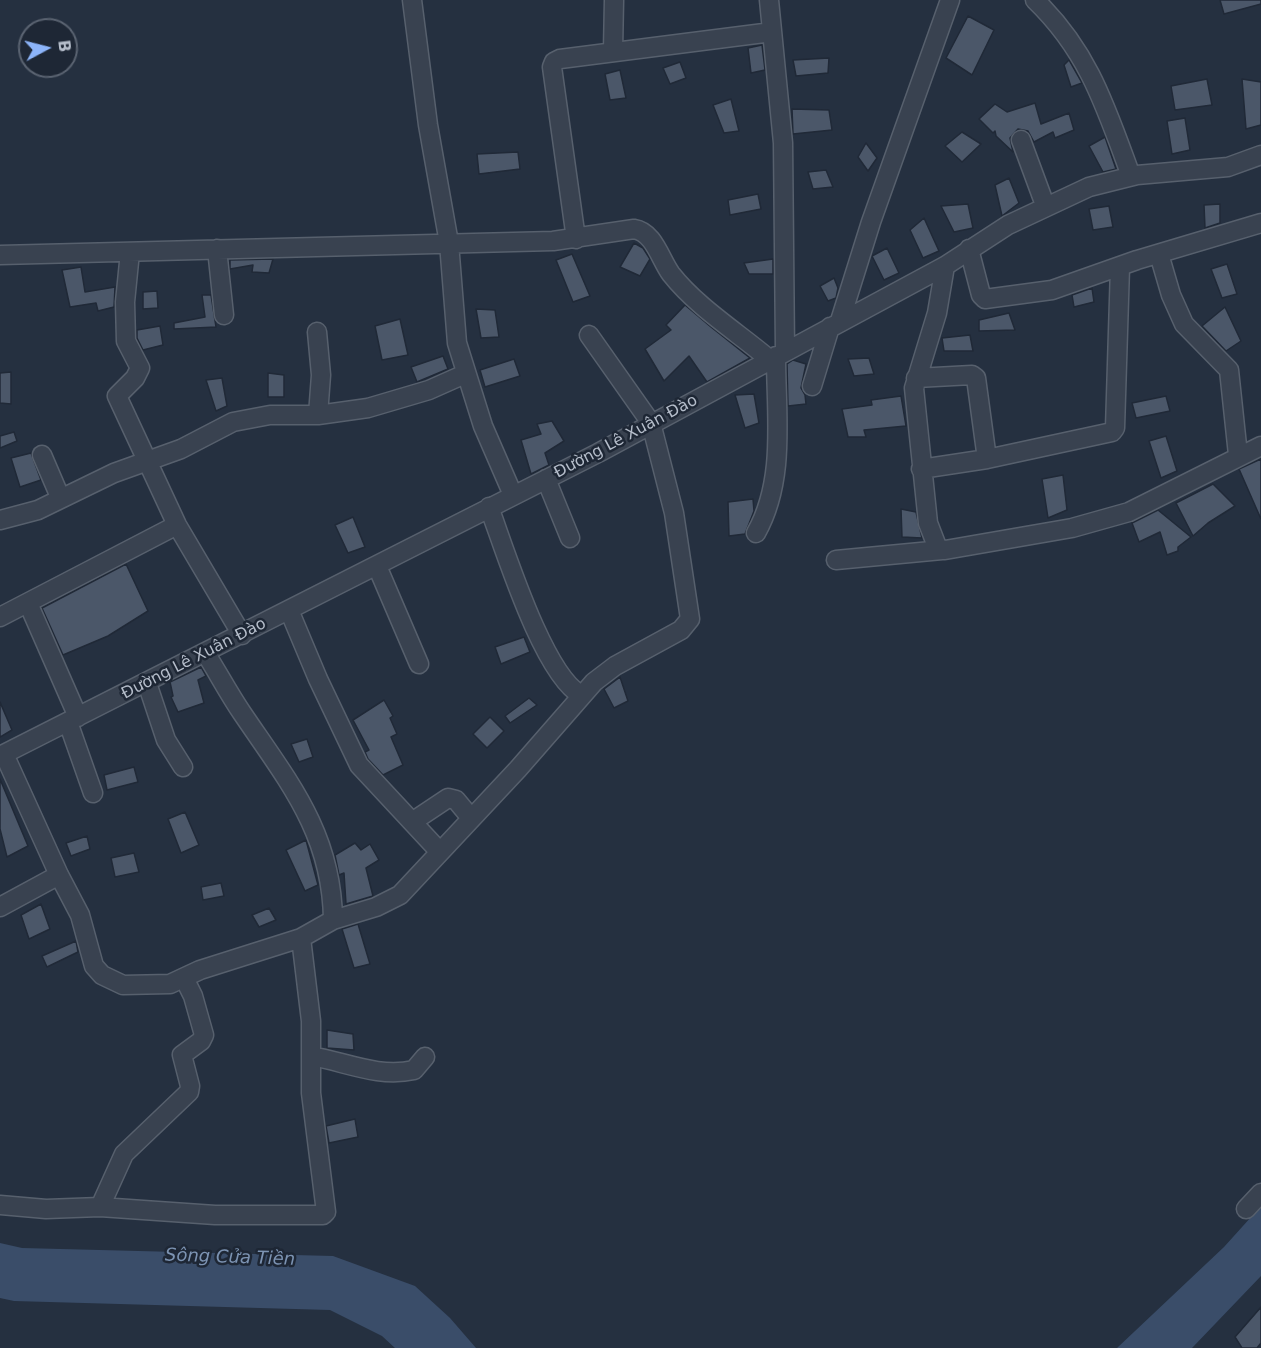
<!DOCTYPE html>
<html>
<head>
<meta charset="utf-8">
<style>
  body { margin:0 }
  #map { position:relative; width:1261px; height:1348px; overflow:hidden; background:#253040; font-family:"DejaVu Sans",sans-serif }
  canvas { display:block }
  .north { position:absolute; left:18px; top:18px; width:60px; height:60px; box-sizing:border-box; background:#1e2735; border:2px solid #5a6371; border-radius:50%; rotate:83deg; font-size:16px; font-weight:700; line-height:24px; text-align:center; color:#b5bdca }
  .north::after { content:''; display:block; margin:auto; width:21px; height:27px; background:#8cb4f9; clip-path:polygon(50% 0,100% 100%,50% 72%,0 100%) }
</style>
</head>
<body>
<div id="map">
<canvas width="1261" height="1348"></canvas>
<div class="north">B</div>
</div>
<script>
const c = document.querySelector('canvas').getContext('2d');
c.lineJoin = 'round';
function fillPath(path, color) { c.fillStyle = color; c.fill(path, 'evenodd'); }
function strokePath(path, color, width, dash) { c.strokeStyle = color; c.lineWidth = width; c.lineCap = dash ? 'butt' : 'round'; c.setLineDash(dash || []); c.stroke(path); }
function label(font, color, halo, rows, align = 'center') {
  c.font = font + ' "DejaVu Sans",sans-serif'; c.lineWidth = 5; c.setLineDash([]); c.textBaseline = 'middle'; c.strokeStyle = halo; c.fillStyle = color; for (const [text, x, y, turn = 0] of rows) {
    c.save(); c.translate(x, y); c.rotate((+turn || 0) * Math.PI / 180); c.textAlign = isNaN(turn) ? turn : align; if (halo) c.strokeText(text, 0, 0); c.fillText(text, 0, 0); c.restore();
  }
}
const water = new Path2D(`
  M1261 1206V1276L1192 1348H1117L1224 1247Z
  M0 1243 22 1248 333 1256 415 1286 450 1318 476 1348H395L382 1336 330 1310 14 1301 0 1298Z`);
const building = new Path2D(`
  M1220 0H1261V4L1224 14Z
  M968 16 994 30 972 75 946 58Z
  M762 45 765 70 751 73 748 48Z
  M829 58 828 73 796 76 793 60Z
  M1069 60 1082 83 1071 87 1064 65Z
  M680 62 686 78 670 84 663 68Z
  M620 70 626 98 610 100 605 74Z
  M1207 79 1212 105 1175 110 1171 86Z
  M1242 79 1261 82V125L1246 129Z
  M731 99 739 131 724 133 713 105Z
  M1035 103 1041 124 1069 113 1074 130 1055 138 1053 132 1034 142 1028 131 1018 129 1010 138 1013 152 996 136 995 131 993 133 979 119 995 104 1007 112Z
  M792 109 829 110 832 130 793 134Z
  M1185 118 1190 150 1172 154 1167 121Z
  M962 132 981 144 962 162 945 146Z
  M1105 137 1116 169 1103 172 1089 146Z
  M866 143 877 158 868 171 858 157Z
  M518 152 520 169 479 174 477 154Z
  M826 170 833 187 813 189 808 172Z
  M1009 178 1019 203 1002 216 995 185Z
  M758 194 761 209 730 215 728 200Z
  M968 204 973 228 954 232 941 206Z
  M1220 204V223L1205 228 1204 205Z
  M1109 206 1113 227 1093 230 1089 209Z
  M924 218 939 251 923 258 910 230Z
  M634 243 643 248 650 259 640 276 620 267Z
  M887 248 899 273 884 280 872 256Z
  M572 254 590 296 573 302 556 260Z
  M273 259 269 273 252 272 253 265 230 269V260Z
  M773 259V274H749L744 263Z
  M1227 264 1237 294 1222 298 1211 269Z
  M81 267 85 292 115 287 114 307 98 311 96 303 70 307 62 270Z
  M834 278 838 288 836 298 828 301 820 286Z
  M1092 288 1094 302 1074 307 1072 295Z
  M157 291 158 308 143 309V292Z
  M202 295H211L216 327 174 329V323L205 317Z
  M685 305 711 327 750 358 707 382 689 356 664 381 645 349 671 330 666 325Z
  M1225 307 1241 341 1226 351 1202 326Z
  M476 309 495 310 499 337 481 338Z
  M1009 313 1015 330 979 331V320Z
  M400 319 408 355 382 360 375 326Z
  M160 326 163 345 143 350 137 338V330Z
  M970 335 973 351H944L942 338Z
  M443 356 448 369 417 382 411 367Z
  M869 358 874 374 854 376 848 359Z
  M514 359 520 376 485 387 480 370Z
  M793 360 806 364 801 388 805 395 806 404 788 406 787 364Z
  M11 372V404L0 403V373Z
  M268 373 284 375V397H268Z
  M222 378 227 406 216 411 206 380Z
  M754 394 759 423 745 428 735 395Z
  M901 396 906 426 864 430 866 437H848L842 409 872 405 871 400Z
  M1166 396 1170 411 1136 418 1132 403Z
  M552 421 564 441 545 453 549 465 531 474 521 440 541 434 537 424Z
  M14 432 17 441 0 448V436Z
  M1166 436 1177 471 1161 478 1149 441Z
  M31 453 41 480 20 487 11 458Z
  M1261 459V519L1239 469Z
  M1063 475 1067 510 1048 518 1042 479Z
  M1213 484 1235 506 1208 523 1193 536 1176 503Z
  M753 499 754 511 745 534 729 536 728 502Z
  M901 509 916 512 922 538 902 537Z
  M1158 510 1191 537 1178 547V551L1167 555 1160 532 1139 542 1132 523Z
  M353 517 365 547 348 553 335 525Z
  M126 564 148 611 108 636 63 655 42 608Z
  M524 637 530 652 501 664 495 647Z
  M201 667 206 676 198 680 204 703 178 712 171 697 173 696 170 682Z
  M620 677 628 701 614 708 604 689Z
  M529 698 537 705 510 723 505 716Z
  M384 700 393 716 390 718 397 734 391 737 403 765 383 775 368 759 365 752 369 750 353 720Z
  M0 702 12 730 0 737Z
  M490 717 504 731 487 748 473 734Z
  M307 739 313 757 299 762 291 744Z
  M134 767 138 782 107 790 104 775Z
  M0 779 28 846 7 857 0 829Z
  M185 812 199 845 181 853 168 819Z
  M87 836 90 849 71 856 66 843Z
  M306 840 318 885 305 891 286 850Z
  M355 843 361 850 370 844 379 860 366 868 373 896 346 904 344 873 339 875 335 855Z
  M134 853 139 872 115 877 111 858Z
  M221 883 224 896 203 900 201 887Z
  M41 904 50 929 29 939 21 915Z
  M269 908 276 920 259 927 252 915Z
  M358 924 370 964 354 968 342 929Z
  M76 941 78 952 47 967 42 956Z
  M327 1030 353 1034 354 1050 327 1048Z
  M355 1119 358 1137 329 1143 326 1126Z
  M1261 1307V1343L1257 1348H1242L1235 1337Z`);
const minor = new Path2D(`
  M412 0 428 125 449 243 457 343 483 426 513 495
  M769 0 783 143 785 351
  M1035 0C1089 52 1106 108 1131 176
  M613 51 614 0
  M1021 140 1045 205
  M576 239 552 67 554 62 560 59 772 32
  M217 249 224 315
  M969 249 981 295 985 299 1052 290 1137 260 1261 223
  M130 252 125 302 126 341 140 368 135 378 117 396 177 525 242 635
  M1159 254 1171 295 1184 324 1229 370 1238 455
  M0 255 553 241 634 229C654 232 660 259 671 274 697 307 737 332 769 359
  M945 266 937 313 914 388 928 523 938 549 945 550 1072 528 1129 512 1261 446
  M840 321 871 222 950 0
  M317 332 321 375 318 415
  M916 378 972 375 976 378 987 459
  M812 386 830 327
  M42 455 60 497
  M921 469 987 459 1112 432 1115 428 1120 267
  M546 479 570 538
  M489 507C505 550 543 674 581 695
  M0 520 38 510 114 473 181 449 233 422 270 415H318L368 408 429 390 465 374
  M756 533C786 480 776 415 776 356
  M836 560 942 550
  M377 566 419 664
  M28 603 78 717
  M289 610 318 679 359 765 440 852
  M0 617 177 525
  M206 654C218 673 229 694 242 713 288 781 332 833 333 920
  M147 683 166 740 183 767
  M68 722 93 793
  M4 754 59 875 80 915 94 966 102 975 123 985 170 984 200 970 301 938 333 920 376 907 400 895 518 769 594 682 615 666 681 630 690 619 674 513 651 423 589 335
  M0 756 598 453 945 266 1008 225 1089 187 1137 175 1228 167 1261 155
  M412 822 448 798 456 800 471 818
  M0 907 59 875
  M311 1056C346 1062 378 1078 414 1070L425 1057
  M0 1205 46 1209 100 1207 124 1154 189 1092 190 1086 182 1055 201 1041 204 1035 193 996 184 978
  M100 1207 215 1215H323L326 1212 311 1093V1021L301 938
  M1246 1209 1261 1193`);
const streetNames = [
  ["Đường Lê Xuân Đào",626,437,-28],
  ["Đường Lê Xuân Đào",194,659,-27]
];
const waterNames = [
  ["Sông Cửa Tiền",230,1258,2]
];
fillPath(water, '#3a4d69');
fillPath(building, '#4b5769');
strokePath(building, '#202937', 1.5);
strokePath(minor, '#57606d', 21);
strokePath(minor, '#394250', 18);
label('16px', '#b5bdca', '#1e2735', streetNames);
label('italic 18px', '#7c93b2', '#1e2735', waterNames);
</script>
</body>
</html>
